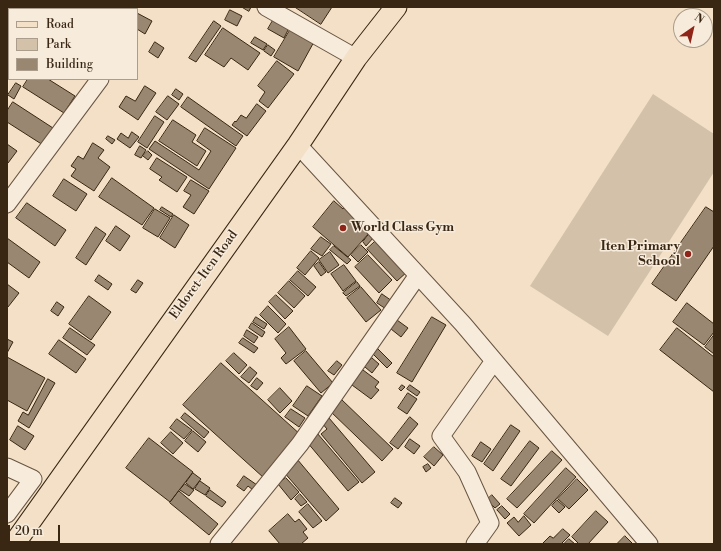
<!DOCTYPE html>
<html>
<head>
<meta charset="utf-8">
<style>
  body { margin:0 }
  #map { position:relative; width:721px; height:551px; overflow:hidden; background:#f3e0c7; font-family:"Libre Bodoni",serif }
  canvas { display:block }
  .frame { position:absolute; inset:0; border:8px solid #392714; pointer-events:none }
  .legend { position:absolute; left:8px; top:8px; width:130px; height:72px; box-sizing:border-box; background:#f7ebdb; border:1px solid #ab9d8b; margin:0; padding:5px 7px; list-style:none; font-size:12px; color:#392714 }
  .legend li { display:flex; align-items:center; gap:8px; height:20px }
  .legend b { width:20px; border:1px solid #ab9d8b }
  .north { position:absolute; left:673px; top:8px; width:40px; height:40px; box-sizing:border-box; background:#f7ebdb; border:1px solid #ab9d8b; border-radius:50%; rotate:34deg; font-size:11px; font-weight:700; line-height:16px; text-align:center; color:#392714 }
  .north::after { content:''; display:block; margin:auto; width:14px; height:18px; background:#8f2418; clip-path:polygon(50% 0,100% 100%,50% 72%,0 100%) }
  .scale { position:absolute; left:8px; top:525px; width:52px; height:18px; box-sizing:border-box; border:2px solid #392714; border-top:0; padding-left:5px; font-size:12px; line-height:14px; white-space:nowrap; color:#392714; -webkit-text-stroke:3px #f7ebdb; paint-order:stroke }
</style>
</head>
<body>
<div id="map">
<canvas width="721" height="551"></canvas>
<div class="frame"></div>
<ul class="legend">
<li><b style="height:5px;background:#f3e0c7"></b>Road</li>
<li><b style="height:11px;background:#d3c1a9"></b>Park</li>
<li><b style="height:11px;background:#9a8771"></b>Building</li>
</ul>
<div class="north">N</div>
<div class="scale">20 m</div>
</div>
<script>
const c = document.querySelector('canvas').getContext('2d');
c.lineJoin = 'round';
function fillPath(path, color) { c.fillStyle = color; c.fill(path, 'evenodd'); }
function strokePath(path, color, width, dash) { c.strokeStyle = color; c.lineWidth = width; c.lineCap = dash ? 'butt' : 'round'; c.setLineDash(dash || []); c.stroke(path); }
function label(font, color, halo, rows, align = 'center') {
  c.font = font + ' "Libre Bodoni",serif'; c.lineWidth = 3; c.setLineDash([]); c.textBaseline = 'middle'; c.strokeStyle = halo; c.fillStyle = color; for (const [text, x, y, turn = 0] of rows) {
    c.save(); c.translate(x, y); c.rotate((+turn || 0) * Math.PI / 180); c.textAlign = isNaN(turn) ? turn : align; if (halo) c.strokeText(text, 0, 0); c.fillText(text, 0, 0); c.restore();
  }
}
const green = new Path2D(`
  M653 94 714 134V172L608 336 530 286Z`);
const building = new Path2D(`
  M7 7 13 9H9V24L7 22Z
  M47 7H69L68 9H46Z
  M242 7H251L249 11Z
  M295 7H332L321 24Z
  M230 10 242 16 237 26 225 20Z
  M137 13 152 21 145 34 137 29Z
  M275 17 290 26 284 38 268 29Z
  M214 21 221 26 196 62 189 58Z
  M292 27 315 40 298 71 274 57Z
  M223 28 260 53 248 70 231 58 224 67 205 55Z
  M255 37 267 44 263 50 251 43Z
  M155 42 164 48 158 58 149 52Z
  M268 45 275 50 271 56 264 51Z
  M277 61 294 74 268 108 259 101 265 92 258 86Z
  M28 79H48L75 96 64 113 23 87Z
  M16 83 21 86 14 99 8 95Z
  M145 86 156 93 138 120 119 107 126 96 135 101Z
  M176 89 183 94 179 100 172 95Z
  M168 96 179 104 167 120 156 112Z
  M188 97 243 136 236 146 181 107Z
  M13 102 53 128 43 145 7 122V111Z
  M257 104 266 111 247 136 232 125 235 121 236 122 241 115 246 118Z
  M155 116 164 122 147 148 138 142Z
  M173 120 196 135 192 142 206 151 197 166 159 141Z
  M205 128 236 148 209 189 149 149 155 141 199 170 211 151 197 141Z
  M132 132 139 137 130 148 117 139 121 133 128 138Z
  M108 136 115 140 112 144 106 139Z
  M93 143 104 150 98 158 110 167 94 191 71 176 76 169 71 166 78 156 83 159Z
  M7 144 17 151 8 163 7 162Z
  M140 146 146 150 141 158 135 155Z
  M148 151 152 155 148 160 143 156Z
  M157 158 187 177 177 192 159 180 162 177 150 169Z
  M112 178 154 208 142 225 99 197Z
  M64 179 87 194 76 211 53 196Z
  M191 180 209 191 194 214 183 207 191 195 184 191Z
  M334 201 343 209 347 204 370 232 348 257 313 227Z
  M27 203 66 230 55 246 16 218Z
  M162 207 173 214 171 217 160 210Z
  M706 207 714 212V246L676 301 652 284Z
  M155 209 170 218 158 237 143 228Z
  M174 215 189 225 175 248 160 238Z
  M116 226 130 236 120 251 106 241Z
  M96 227 106 234 86 265 76 258Z
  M370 233 374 237 366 246 363 242Z
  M321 237 331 244 322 256 311 249Z
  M7 238 40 262 29 278 7 262Z
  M378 239 408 271 397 281 367 249Z
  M361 245 368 252 358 262 351 255Z
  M334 246 351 260 347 264 330 250Z
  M311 251 319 258 305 275 297 268Z
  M330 252 339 265 328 273 319 260Z
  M368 255 392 280 379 293 355 267Z
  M319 262 326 272 321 276 314 266Z
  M344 265 356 281 343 291 331 274Z
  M298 271 316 287 308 296 290 280Z
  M99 275 112 284 108 290 95 281Z
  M138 280 143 283 136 293 131 290Z
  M289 281 305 296 294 308 278 293Z
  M357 282 360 286 346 296 343 293Z
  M7 284 19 293 8 307H7Z
  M361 287 381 310 366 322 347 298Z
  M382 294 392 301 386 309 377 303Z
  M276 295 293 311 285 319 269 302Z
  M89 296 111 312 91 340 69 324Z
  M57 302 64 307 58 316 51 311Z
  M687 303 714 324V332L704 345 673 322Z
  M268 306 286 324 278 333 260 315Z
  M256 317 267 324 264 329 253 322Z
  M432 317 446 325 412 382 397 373Z
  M397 320 408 328 401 337 391 329Z
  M252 323 265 332 262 337 249 328Z
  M289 327 306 349 286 364 281 358 286 353 275 339Z
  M70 328 95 345 87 355 63 338Z
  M677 328 714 357V392L660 350Z
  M247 330 258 337 254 343 244 336Z
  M714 335V354L705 347Z
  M243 338 258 348 254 353 239 343Z
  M7 339 13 342 7 353Z
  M59 340 86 359 76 373 49 354Z
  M378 349 392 363 387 368 373 354Z
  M306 351 333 383 321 393 294 361Z
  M234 353 247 365 239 374 226 361Z
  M7 357 45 378 27 411 7 400Z
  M372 358 379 364 372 373 365 367Z
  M337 361 342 365 334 375 328 371Z
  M221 363 302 436 264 478 183 405Z
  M250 367 257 373 249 383 241 377Z
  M363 370 379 382 375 387 379 390 371 399 352 385Z
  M257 378 263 383 257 390 251 386Z
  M48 379 55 383 29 428 18 421 23 412 28 415Z
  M402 385 405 387 401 391 399 389Z
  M410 385 420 392 417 396 407 389Z
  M307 386 322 396 308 416 293 406Z
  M280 388 292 401 280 413 268 400Z
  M408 393 417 399 407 414 398 408Z
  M341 399 393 449 382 461 330 411Z
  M291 409 305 418 299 427 285 417Z
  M185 413 209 432 204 438 181 418Z
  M410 417 418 424 398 449 390 443Z
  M329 418 375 472 362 483 321 434 327 429 322 423Z
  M177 419 192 430 184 439 170 428Z
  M511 425 520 431 493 471 484 464Z
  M18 426 34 436 25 450 10 440Z
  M193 431 206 442 198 452 185 441Z
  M171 432 183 443 173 454 161 443Z
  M317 433 359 482 348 491 307 442Z
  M149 438 193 472 170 502 126 468Z
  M410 439 420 446 414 454 405 447Z
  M530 441 539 448 511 486 501 479Z
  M481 442 491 449 482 462 472 456Z
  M434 447 443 455 434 466 424 457Z
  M552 451 562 460 517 508 507 499Z
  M297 459 339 509 326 521 283 471Z
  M428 464 431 468 426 472 423 467Z
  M566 468 576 477 534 523 524 514Z
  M193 473 201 479 193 489 186 483Z
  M244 476 257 485 253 490 248 486 244 491 237 486Z
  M286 478 299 492 291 500 278 484Z
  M577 479 588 490 569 509 558 499Z
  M200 481 210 488 205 495 195 489Z
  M185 484 194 490 189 496 180 490Z
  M210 490 226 502 222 507 206 496Z
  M179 491 218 524 209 535 170 503Z
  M300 494 307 502 301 506 295 499Z
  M492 495 500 504 495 508 487 500Z
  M395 498 402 503 398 508 391 503Z
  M557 500 565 507 559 513 552 506Z
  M308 504 322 521 313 528 299 512Z
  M502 506 510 514 505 519 497 510Z
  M596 511 608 522 588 544H579L572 537Z
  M288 514 295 522 299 519 307 529 303 532 308 538 301 544H280L269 531Z
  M524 516 531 525 519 536 507 523 514 517 518 522Z
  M563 529 570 535 561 544H542L550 536 553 538Z
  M625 536 633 544H617Z
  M569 539 575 544H564Z`);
const minor = new Path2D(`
  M266 7 356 58
  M298 145 463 324 649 544
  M7 204 100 79
  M7 467 33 479 7 514
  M219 544 300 444 418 275
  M475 544 490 523 467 472 441 436 494 361`);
const major = new Path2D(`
  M14 544 298 145 356 58 396 7`);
const markers = [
  [343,228,4,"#8f2418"],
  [688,254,4,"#8f2418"]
];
const poiNames = [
  ["World Class Gym",351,228],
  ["Iten Primary",680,247,"right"],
  ["School",680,262,"right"]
];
const streetNames = [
  ["Eldoret-Iten Road",204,275,-54]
];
fillPath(green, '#d3c1a9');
fillPath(building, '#9a8771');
strokePath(building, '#392714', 1);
strokePath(minor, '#685541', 19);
strokePath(major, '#392714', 23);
strokePath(minor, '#f7ebdb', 17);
strokePath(major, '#f3e0c7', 21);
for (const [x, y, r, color] of markers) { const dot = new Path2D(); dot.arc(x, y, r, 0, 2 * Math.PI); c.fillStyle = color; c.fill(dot); strokePath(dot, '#f7ebdb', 1.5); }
label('bold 13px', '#392714', '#f7ebdb', poiNames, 'left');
label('13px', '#392714', '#f7ebdb', streetNames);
</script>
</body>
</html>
